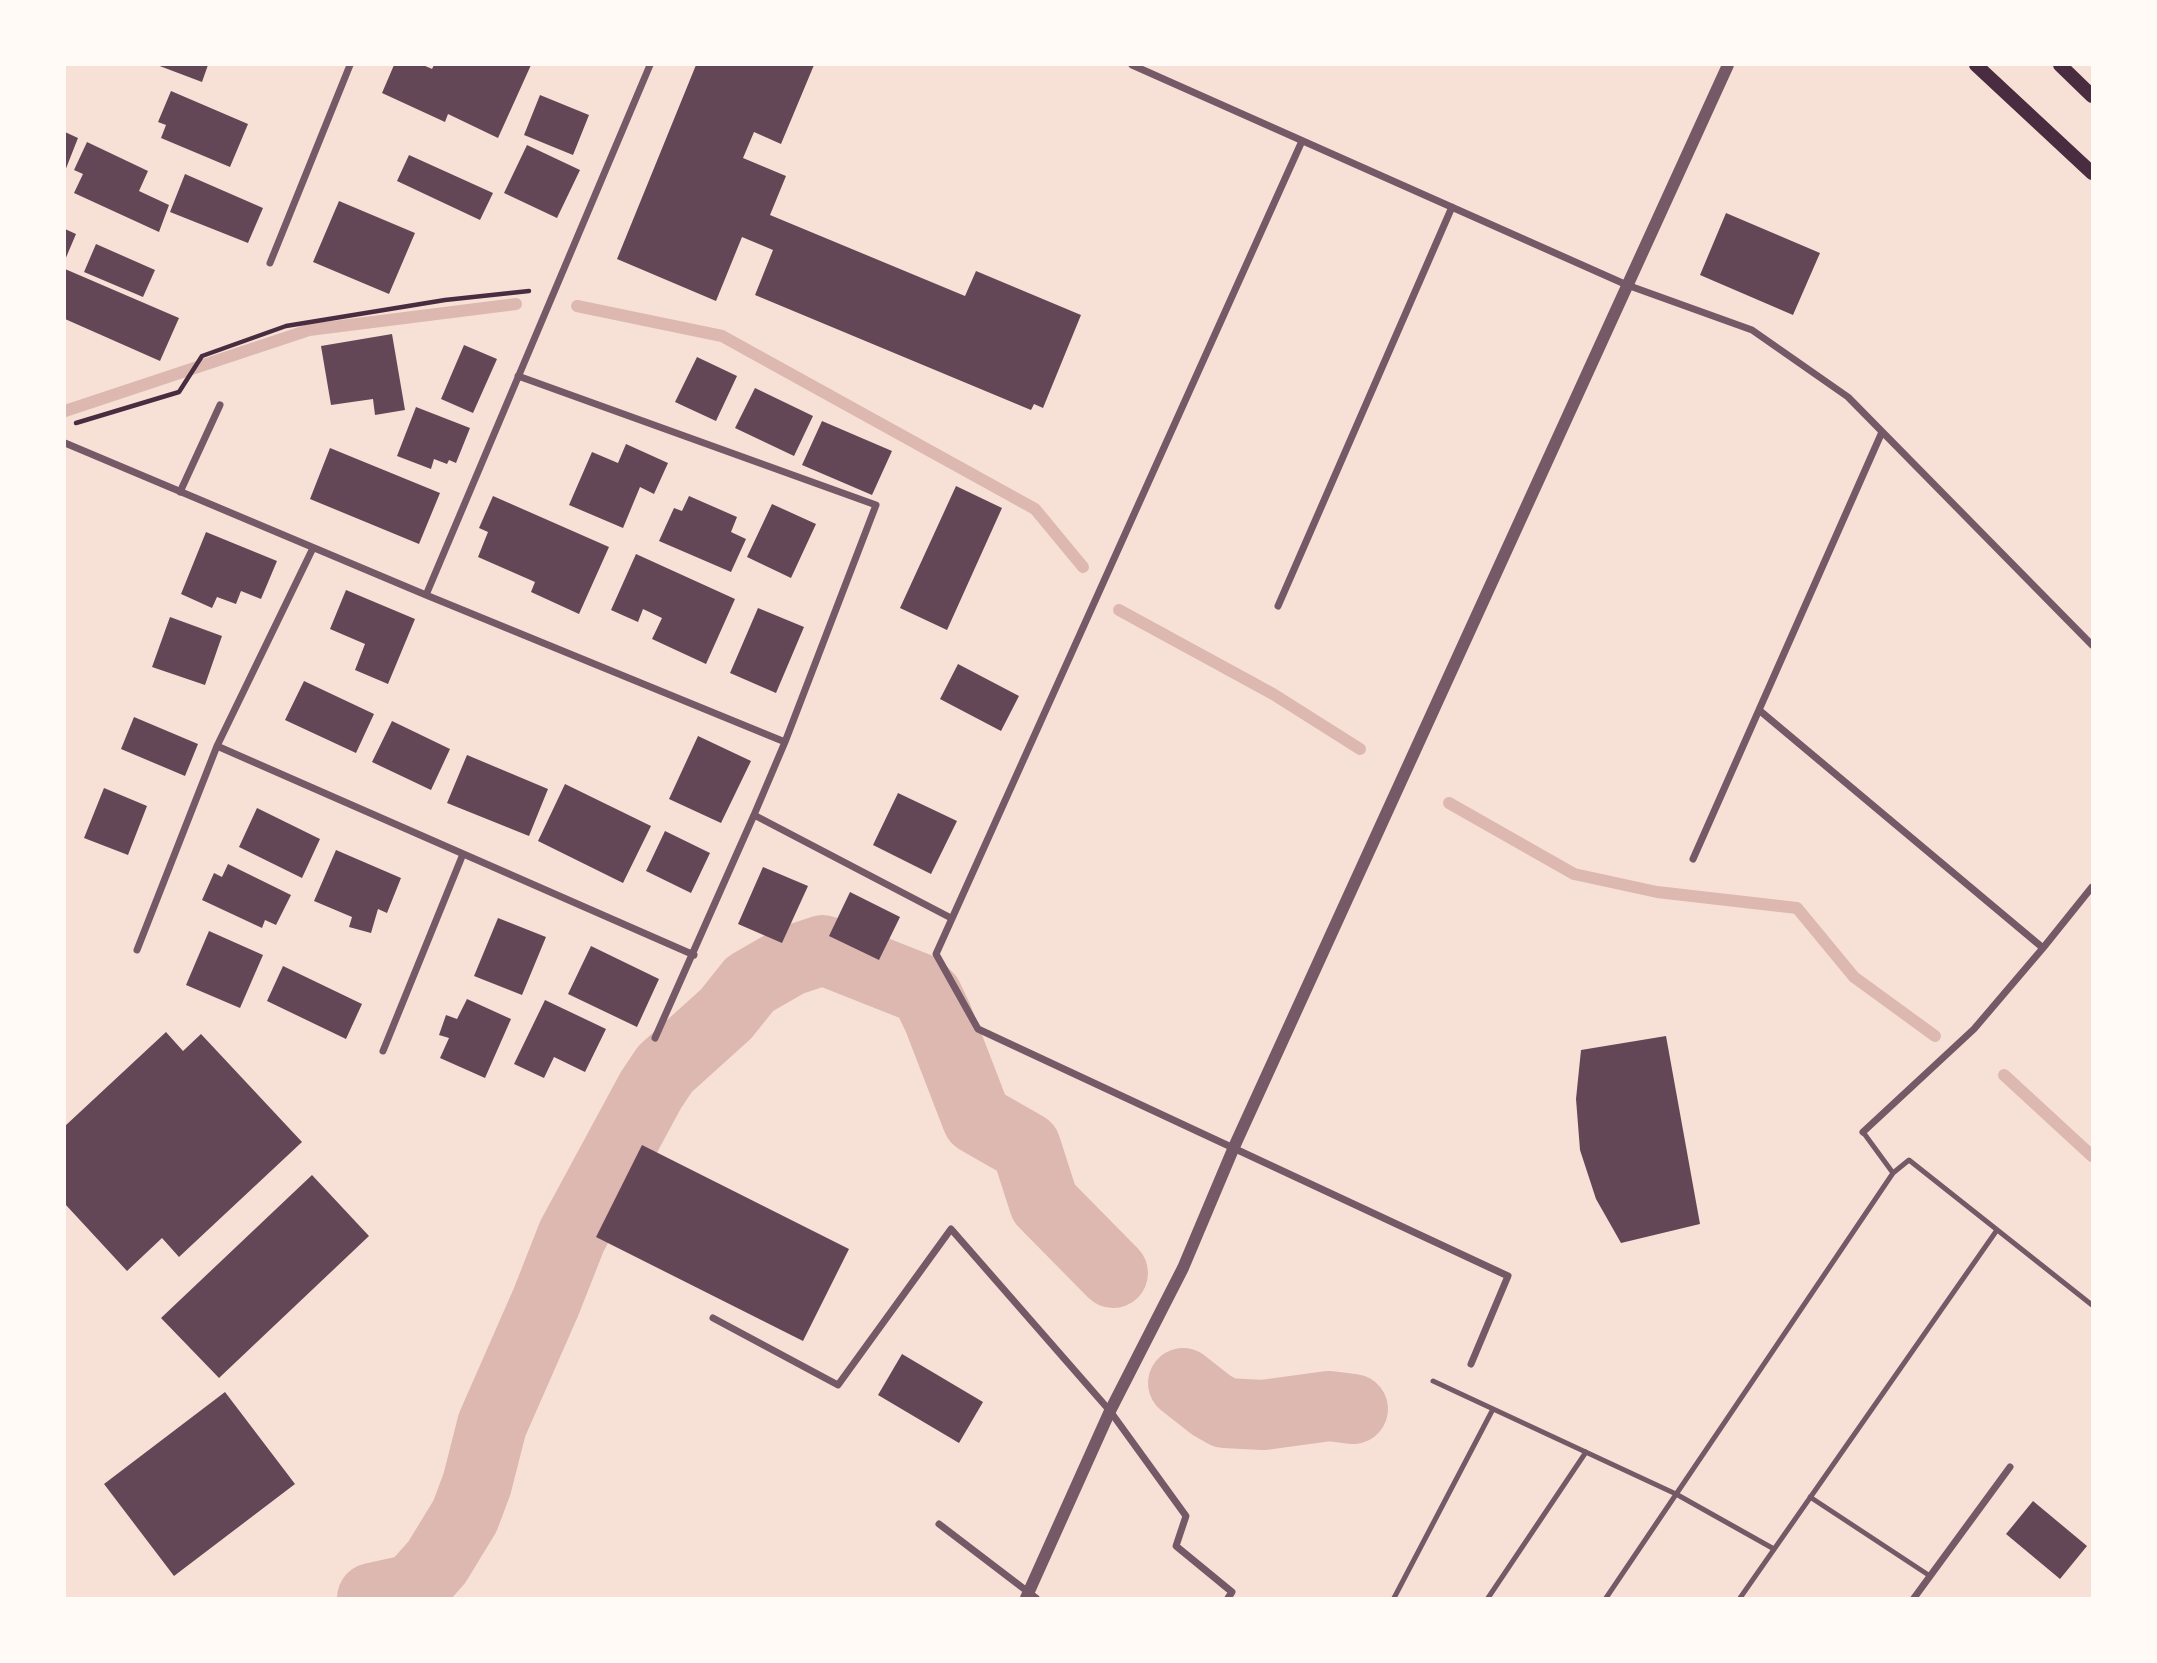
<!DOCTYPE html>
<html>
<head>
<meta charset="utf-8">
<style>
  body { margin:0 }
  #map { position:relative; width:2157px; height:1663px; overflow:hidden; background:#f7e1d7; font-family:Arial,sans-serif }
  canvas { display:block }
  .frame { position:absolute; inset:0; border:66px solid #fffaf5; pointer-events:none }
</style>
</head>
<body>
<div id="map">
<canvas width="2157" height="1663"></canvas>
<div class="frame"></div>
</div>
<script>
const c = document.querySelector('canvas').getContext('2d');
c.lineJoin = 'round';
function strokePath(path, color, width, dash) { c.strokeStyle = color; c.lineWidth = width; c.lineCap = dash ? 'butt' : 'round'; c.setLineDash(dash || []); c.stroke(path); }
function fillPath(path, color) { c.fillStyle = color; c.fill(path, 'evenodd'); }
const stream = new Path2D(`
  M577 306 722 336 1035 509 1083 567
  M65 411 309 330 516 304
  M1119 610 1273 694 1360 749
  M1449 803 1574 874 1657 892 1797 908 1854 977 1935 1036
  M2004 1075 2092 1156`);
const river = new Path2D(`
  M1183 1383 1211 1405 1225 1413 1263 1415 1329 1406 1353 1409
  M372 1598 413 1589 437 1562 465 1516 477 1484 492 1425 546 1302 572 1236 651 1090 665 1069 726 1014 750 984 790 961 823 950 919 988 928 997 938 1018 977 1119 1026 1147 1044 1203 1113 1273`);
const building = new Path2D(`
  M157 65H208L202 82Z
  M394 65H423L432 69 434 65H531L498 138 448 114 445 122 382 93Z
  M696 65H814L781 144 754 132 743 158 786 176 770 215 965 296 976 271 1081 315 1043 408 1034 404 1031 410 755 295 773 250 742 237 716 301 617 259Z
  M171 91 248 124 230 167 161 138 166 125 158 122Z
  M540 95 589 115 573 155 524 135Z
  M65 132 78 138 65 171Z
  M87 142 148 171 139 191 169 205 159 232 74 193 83 174 74 170Z
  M527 145 580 170 557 218 504 193Z
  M409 155 493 193 480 220 397 181Z
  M185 174 263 208 248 243 170 212Z
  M339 201 415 233 389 294 313 262Z
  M1726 213 1820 253 1793 315 1700 275Z
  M65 229 76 234 65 260Z
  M96 244 155 270 143 297 84 272Z
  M65 269 179 318 160 361 65 319Z
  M392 334 405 410 375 415 373 399 331 405 321 346Z
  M464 345 497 359 473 413 441 399Z
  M697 357 737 376 716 421 675 402Z
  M755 388 813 416 794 456 735 428Z
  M416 407 470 428 456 463 449 460 447 464 434 459 431 469 397 456Z
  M822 421 892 451 872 495 802 465Z
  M626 444 668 463 654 494 640 487 623 528 569 505 592 452 618 463Z
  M330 448 440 493 419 544 310 499Z
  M956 486 1002 508 947 630 900 608Z
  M493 496 609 547 579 614 531 592 535 582 478 557 488 532 479 528Z
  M689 496 737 517 731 532 746 539 731 572 659 541 674 508 682 511Z
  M772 504 816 524 791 578 747 557Z
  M206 532 277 561 261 599 241 591 236 604 217 597 212 608 181 594Z
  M636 554 735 599 706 664 652 639 662 618 643 609 638 622 611 610Z
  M346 590 415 619 388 684 355 670 365 644 330 629Z
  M758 608 804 627 776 693 730 673Z
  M170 617 222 636 205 685 152 667Z
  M958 664 1019 696 1001 731 940 699Z
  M304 681 374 714 356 753 285 720Z
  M134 717 198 744 185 776 121 749Z
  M392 721 450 749 431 790 372 762Z
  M698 736 751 761 721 823 669 799Z
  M467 755 548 789 529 836 447 803Z
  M565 784 651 826 623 883 538 841Z
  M104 788 147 806 128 855 84 838Z
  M898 793 957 821 931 874 873 845Z
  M257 808 320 839 302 878 239 847Z
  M665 831 710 853 691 893 646 871Z
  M336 850 401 878 387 913 378 909 371 933 349 927 352 917 314 901Z
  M228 864 291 895 276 925 265 920 262 928 202 900 214 873 222 877Z
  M763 867 808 886 782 943 738 924Z
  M850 892 900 917 879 960 829 936Z
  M498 918 546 937 522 995 474 976Z
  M209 931 263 955 240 1008 186 985Z
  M591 946 659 979 637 1027 568 994Z
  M283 966 362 1004 346 1039 267 1001Z
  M467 999 511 1019 485 1078 440 1058 449 1038 439 1035 446 1015 457 1019Z
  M545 1000 606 1029 585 1072 554 1057 544 1078 514 1064Z
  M166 1032 183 1051 201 1034 302 1142 179 1257 162 1238 127 1271 65 1204V1126Z
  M1666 1036 1700 1224 1621 1243 1596 1199 1580 1150 1576 1099 1581 1050Z
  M642 1145 849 1249 803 1341 596 1237Z
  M312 1175 369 1236 219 1378 161 1318Z
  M902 1354 983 1402 959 1443 878 1395Z
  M225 1392 295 1484 174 1576 104 1484Z
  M2033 1501 2087 1546 2060 1579 2006 1534Z`);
const path = new Path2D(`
  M76 423 179 392 202 356 286 326 445 300 529 291`);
const service = new Path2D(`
  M1863 1132 1893 1173
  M1433 1381 1676 1494 1774 1549
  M1810 1497 1930 1576
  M1394 1598 1493 1409
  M1488 1598 1586 1452
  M1606 1598 1893 1173 1909 1160 2092 1305
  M1740 1598 1997 1230`);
const minor = new Path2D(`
  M1132 65 1627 285 1752 330 1848 397 2092 645
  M1302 141 936 954 978 1029 1508 1276 1471 1364
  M270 263 350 65
  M518 376 876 505 785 742
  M65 443 426 595 785 742 754 815 951 918
  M180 492 220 405
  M426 595 650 65
  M1278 606 1452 207
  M1759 710 2043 948
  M217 746 694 955
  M1693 859 1882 432
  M137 950 217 746 313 548
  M655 1038 754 815
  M383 1051 463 854
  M1863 1132 1974 1029 2043 948 2092 887
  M713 1318 838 1385 951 1229 1110 1411 1186 1516 1176 1546 1232 1592 1228 1598
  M939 1524 1036 1598
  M1914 1598 2010 1467`);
const tertiary = new Path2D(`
  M1026 1598 1110 1411 1183 1268 1234 1147 1728 65`);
const secondary = new Path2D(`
  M1976 65 2092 173
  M2060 65 2092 96`);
strokePath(stream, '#dcb8b0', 12);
strokePath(river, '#dcb8b0', 70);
fillPath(building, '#644757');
strokePath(path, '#4a2c40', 4.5);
strokePath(service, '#755966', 5);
strokePath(minor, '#755966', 7);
strokePath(tertiary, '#755966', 12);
strokePath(secondary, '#4a2c40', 14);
</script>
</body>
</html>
